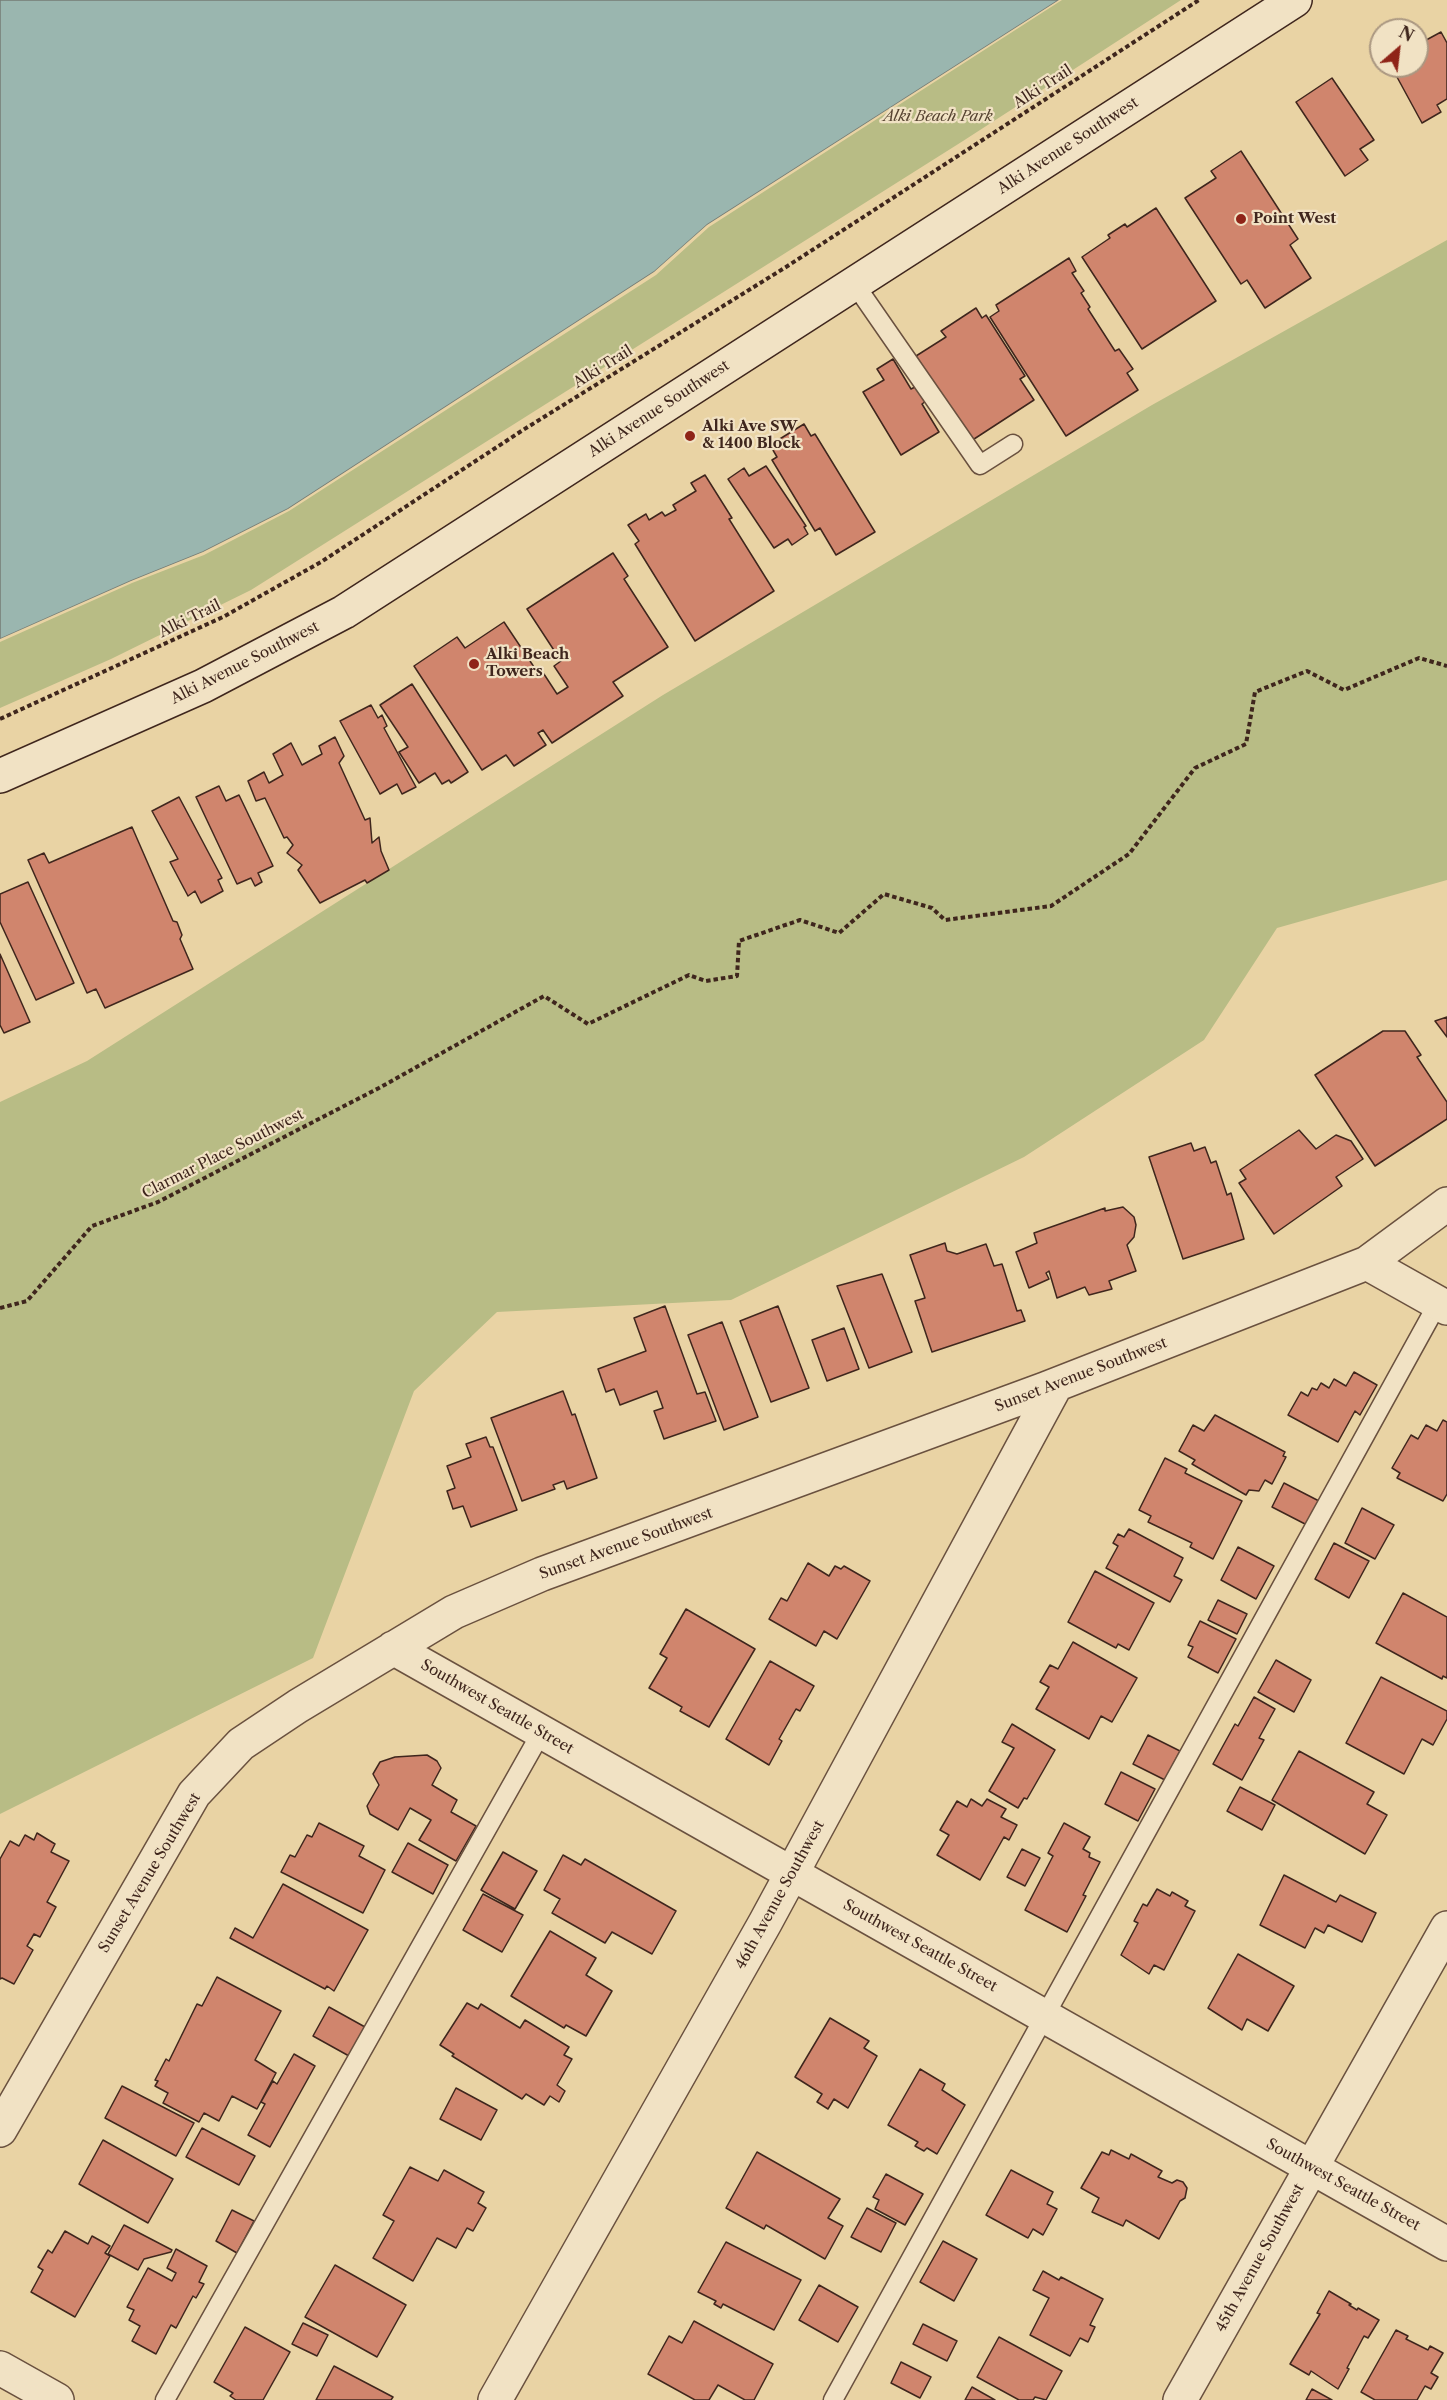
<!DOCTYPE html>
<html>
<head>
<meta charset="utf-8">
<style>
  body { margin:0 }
  #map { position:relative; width:1447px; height:2400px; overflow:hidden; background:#e9d3a4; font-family:"Libre Caslon Text",serif }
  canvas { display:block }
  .north { position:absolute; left:1369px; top:18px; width:60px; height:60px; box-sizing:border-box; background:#f1e2c4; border:2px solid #aa9781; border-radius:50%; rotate:28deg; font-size:16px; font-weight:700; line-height:24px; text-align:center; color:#3f261d }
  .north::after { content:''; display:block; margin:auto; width:21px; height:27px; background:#8f2418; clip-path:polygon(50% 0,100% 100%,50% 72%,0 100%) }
</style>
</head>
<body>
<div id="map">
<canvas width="1447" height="2400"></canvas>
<div class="north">N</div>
</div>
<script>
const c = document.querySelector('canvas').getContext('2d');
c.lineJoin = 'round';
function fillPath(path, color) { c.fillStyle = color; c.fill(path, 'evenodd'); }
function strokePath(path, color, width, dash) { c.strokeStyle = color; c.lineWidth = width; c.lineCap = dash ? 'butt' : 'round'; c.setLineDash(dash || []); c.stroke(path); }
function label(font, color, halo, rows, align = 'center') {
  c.font = font + ' "Libre Caslon Text",serif'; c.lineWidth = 4.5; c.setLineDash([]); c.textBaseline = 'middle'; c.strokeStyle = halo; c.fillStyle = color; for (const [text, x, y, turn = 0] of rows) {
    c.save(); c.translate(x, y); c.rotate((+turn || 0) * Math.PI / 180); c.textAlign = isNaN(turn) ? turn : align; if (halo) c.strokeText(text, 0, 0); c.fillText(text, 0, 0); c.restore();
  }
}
const green = new Path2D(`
  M1059 0H1181L963 141 251 590 111 659 0 708V639L131 581 654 272 707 225Z
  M1447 240V880L1277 928 1204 1040 1024 1157 731 1300 497 1312 414 1391 313 1658 0 1814V1102L87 1061 663 695 1152 405Z`);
const water = new Path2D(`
  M0 0H1059L707 225 654 272 288 509 203 552 131 581 0 639Z`);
const pier = new Path2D(`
  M1059 0H1062L709 227 656 275 289 511 204 555 132 583 0 642V639L131 581 203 552 288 509 654 272 707 225Z`);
const building = new Path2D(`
  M1441 32 1447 43V99L1437 105 1441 112 1422 123 1391 66H1417V45Z
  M1332 78 1374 140 1360 149 1368 160 1345 176 1296 102Z
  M1241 151 1298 239 1290 245 1311 278 1265 308 1247 280 1241 284 1185 198 1216 178 1211 171Z
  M1156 208 1216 301 1142 349 1082 257 1110 238 1108 235 1125 224 1127 227Z
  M1069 258 1076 271 1072 273 1084 291 1081 293 1090 307 1088 309 1115 351 1119 349 1133 369 1127 373 1138 390 1066 436 990 317 999 311 996 305Z
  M976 308 982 318 986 315 1025 376 1020 379 1034 400 971 441 916 356 946 337 941 331Z
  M893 359 911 389 917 386 926 401 922 404 939 432 901 455 863 392 884 380 877 369Z
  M804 424 811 436 815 434 875 532 836 555 820 528 815 531 772 460 777 457 770 445Z
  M766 466 806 526 804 527 808 534 792 545 788 539 774 548 728 479 744 468 749 476Z
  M705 475 732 518 729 519 774 591 695 641 635 544 639 541 628 525 646 514 649 520 662 512 665 516 676 510 673 505 696 491 691 483Z
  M613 553 628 576 624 579 668 647 613 682 623 696 552 743 543 730 538 733 546 745 514 766 506 755 482 770 414 666 457 637 465 648 504 622 536 670 540 668 557 694 568 687 554 666 561 661 527 609Z
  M412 684 468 772 451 783 449 780 442 784 435 773 419 783 399 752 408 747 380 705Z
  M371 705 378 718 382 715 387 726 384 728 416 787 402 794 397 784 380 794 340 721Z
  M335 737 344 756 339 763 365 820 370 818 372 843 379 837 381 851 389 870 367 883 365 880 320 903 298 870 302 865 287 853 293 845 287 837 284 838 265 798 256 801 248 781 264 772 269 783 283 775 273 754 291 743 302 765 322 754 319 746Z
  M219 786 226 801 239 795 273 866 258 873 262 882 255 886 251 878 237 884 196 797Z
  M179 797 222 878 218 880 223 891 201 903 195 891 188 896 170 862 178 859 152 811Z
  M132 827 173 921 177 922 182 935 180 939 193 969 105 1008 96 989 87 993 28 860 44 853 49 863Z
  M28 882 74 983 36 1000 0 922V894Z
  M0 954 30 1022 4 1033 0 1025Z
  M1447 1017V1037L1435 1021Z
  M1383 1031H1405L1421 1055 1417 1057 1447 1102V1119L1375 1166 1315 1075Z
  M1299 1130 1316 1149 1336 1135 1351 1141 1363 1159 1336 1177 1342 1186 1274 1234 1239 1183 1246 1179 1240 1170Z
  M1191 1143 1194 1151 1205 1147 1211 1163 1216 1161 1227 1195 1231 1193 1244 1239 1183 1259 1149 1157Z
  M1123 1207 1134 1217 1136 1225 1134 1237 1127 1245 1136 1271 1109 1281 1112 1289 1089 1295 1085 1287 1057 1298 1049 1271 1046 1273 1049 1279 1029 1288 1016 1252 1037 1243 1034 1233 1105 1208V1211Z
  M945 1243 947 1251 957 1254 986 1244 994 1266 1002 1264 1017 1311 1021 1310 1025 1321 932 1352 915 1301 925 1298 910 1255Z
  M882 1274 912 1352 869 1368 837 1286Z
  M665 1306 697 1394 705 1392 716 1421 664 1439 654 1411 663 1408 657 1391 620 1405 614 1389 606 1392 598 1369 646 1351 634 1318Z
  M778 1306 809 1388 771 1402 740 1321Z
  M722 1322 758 1417 724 1430 688 1335Z
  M844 1328 859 1369 827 1381 812 1340Z
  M1354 1372 1377 1385 1360 1415 1355 1411 1338 1442 1288 1415 1301 1392 1308 1396 1312 1388 1317 1390 1321 1383 1329 1388 1334 1379 1346 1386Z
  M563 1391 572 1415 575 1414 597 1478 567 1489 564 1481 553 1485 555 1489 522 1501 491 1418Z
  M1215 1415 1285 1452 1283 1456 1286 1457 1272 1484 1265 1480 1259 1491 1249 1490 1246 1495 1192 1464 1195 1460 1179 1451 1193 1425 1204 1431Z
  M1443 1420 1447 1422V1494L1443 1501 1397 1478 1400 1473 1392 1468 1411 1435 1418 1439 1426 1425 1437 1431Z
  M486 1437 490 1447H493L517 1510 471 1527 463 1506 453 1509 447 1491 455 1488 447 1466 471 1457 466 1444Z
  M1165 1458 1187 1469 1185 1473 1242 1501 1213 1559 1190 1547 1192 1543 1148 1522 1151 1516 1139 1510Z
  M1284 1483 1319 1501 1307 1525 1272 1507Z
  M1362 1508 1394 1525 1375 1559 1345 1543Z
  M1129 1529 1183 1558 1174 1576 1182 1580 1170 1602 1106 1568 1118 1546 1113 1543 1118 1534 1124 1537Z
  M1334 1543 1369 1561 1349 1598 1315 1579Z
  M1238 1547 1274 1566 1256 1599 1221 1580Z
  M808 1563 829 1576 835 1566 841 1569 844 1566 870 1581 837 1639 824 1631 816 1646 769 1619 781 1598 787 1601Z
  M1095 1571 1154 1603 1129 1650 1118 1644 1116 1648 1068 1622Z
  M1403 1593 1447 1617V1678L1443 1676 1442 1679 1376 1643Z
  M1218 1600 1247 1614 1237 1634 1208 1620Z
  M686 1609 755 1649 709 1727 680 1711 682 1707 649 1688 667 1658 660 1654Z
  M1200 1621 1236 1639 1218 1673 1188 1657 1193 1647 1188 1645Z
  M1073 1642 1137 1678 1112 1722 1101 1716 1089 1739 1036 1709 1049 1687 1040 1682 1050 1665 1058 1669Z
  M1276 1660 1311 1680 1294 1712 1258 1692Z
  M770 1661 814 1686 800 1711 796 1709 779 1739 782 1741 769 1765 726 1739Z
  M1381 1677 1447 1711V1719L1433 1745 1422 1739 1404 1774 1346 1743Z
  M1254 1697 1275 1709 1259 1738 1264 1740 1242 1780 1213 1764 1235 1724 1238 1726Z
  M1012 1724 1055 1750 1027 1799 1024 1798 1018 1808 989 1791 1014 1748 1002 1742Z
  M1148 1735 1180 1751 1165 1780 1133 1764Z
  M1299 1751 1374 1792 1367 1804 1387 1815 1365 1854 1272 1800Z
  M427 1755 437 1761 441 1768 432 1785 457 1800 451 1812 476 1826 456 1861 419 1840 431 1820 410 1808 398 1830 370 1814 367 1806 379 1785 373 1774 380 1762 395 1757Z
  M1121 1772 1155 1789 1138 1821 1105 1804Z
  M1240 1787 1275 1805 1262 1830 1227 1811Z
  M971 1799 982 1806 987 1799 1006 1809 1001 1817 1017 1825 1009 1840 1004 1837 980 1880 937 1855 949 1835 940 1830 957 1801 967 1807Z
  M319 1823 364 1846 359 1856 385 1870 363 1913 281 1872 290 1855 295 1857 307 1835 312 1837Z
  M1064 1823 1090 1837 1083 1849 1090 1853 1089 1857 1100 1862 1083 1895 1086 1896 1067 1932 1025 1910 1053 1856 1048 1853Z
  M37 1833 55 1844 51 1852 69 1861 47 1902 56 1907 40 1937 34 1934 27 1946 33 1950 14 1984 2 1978 0 1979V1859L10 1841 19 1846 25 1835 34 1840Z
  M408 1843 448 1865 433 1894 392 1872Z
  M1022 1849 1040 1858 1025 1886 1007 1877Z
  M503 1852 537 1871 515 1909 481 1890Z
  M563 1855 581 1865 585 1859 676 1911 652 1954 612 1932 605 1943 552 1913 560 1899 544 1890Z
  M1284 1875 1336 1902 1340 1895 1376 1913 1362 1942 1328 1925 1324 1933 1315 1928 1305 1948 1260 1925Z
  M283 1884 368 1930 334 1991 327 1986 325 1989 230 1938 235 1928 253 1938Z
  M1157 1889 1170 1896 1172 1892 1188 1901 1185 1906 1195 1911 1164 1970 1154 1965 1149 1974 1121 1955 1138 1923 1134 1921 1143 1904 1147 1906Z
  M483 1894 523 1915 502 1952 463 1930Z
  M550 1931 596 1958 586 1975 612 1991 586 2036 566 2025 564 2028 511 1996Z
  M1238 1954 1294 1986 1268 2031 1247 2019 1242 2030 1208 2008Z
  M217 1977 281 2011 255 2060 276 2073 257 2109 232 2096 219 2121 204 2113 199 2122 163 2103 168 2093 155 2086 158 2081 155 2080 166 2059 169 2061 197 2004 202 2006Z
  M467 2003 478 2009 481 2004 520 2028 525 2020 569 2047 564 2055 572 2059 557 2085 565 2091 559 2102 550 2096 544 2105 526 2094 522 2099 452 2056 454 2054 440 2045Z
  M329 2007 365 2027 349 2056 313 2036Z
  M830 2018 869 2041 864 2048 877 2056 848 2108 834 2099 828 2109 817 2102 822 2094 795 2077Z
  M294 2054 315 2066 270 2147 248 2135 265 2104 261 2102 273 2081 277 2084Z
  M920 2069 945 2084 942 2090 965 2105 937 2154 927 2148 924 2151 915 2146 918 2142 888 2125Z
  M122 2086 194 2123 176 2156 105 2118Z
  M456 2088 497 2110 481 2140 440 2119Z
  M202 2128 255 2156 239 2185 186 2157Z
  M103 2140 173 2179 148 2223 79 2184Z
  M1111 2150 1129 2159 1131 2154 1162 2171 1158 2177 1172 2183 1177 2180 1183 2182 1187 2188 1185 2198 1180 2201 1159 2239 1126 2220 1123 2226 1092 2212 1099 2198 1081 2188 1102 2152 1109 2155Z
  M757 2152 840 2199 828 2218 843 2226 825 2259 766 2225 764 2229 726 2208Z
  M410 2167 438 2181 444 2170 484 2192 478 2203 486 2208 473 2231 467 2228 456 2248 437 2238 413 2281 373 2258 394 2221 383 2215Z
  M1011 2170 1053 2192 1047 2204 1057 2209 1043 2235 1033 2229 1028 2238 986 2215Z
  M886 2174 923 2194 905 2225 875 2209 879 2200 873 2197Z
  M867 2208 896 2223 881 2252 851 2237Z
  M232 2210 254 2221 237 2253 216 2241Z
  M124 2225 172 2250 171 2252 144 2259 138 2270 108 2254Z
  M65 2231 88 2244 92 2236 110 2246 105 2253 110 2256 75 2317 31 2292 43 2270 38 2267 48 2250 52 2253Z
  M943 2241 977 2259 954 2301 920 2282Z
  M726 2242 801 2280 774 2330 723 2304 721 2308 714 2304 716 2301 698 2292Z
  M176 2249 207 2266 199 2282 204 2284 196 2298 193 2296 176 2328 171 2325 156 2354 132 2341 140 2326 129 2320 134 2310 127 2307 148 2268 172 2281 176 2273 167 2268Z
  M335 2265 406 2305 377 2357 305 2317Z
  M1043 2271 1059 2280 1061 2277 1103 2299 1090 2325 1095 2327 1088 2342 1080 2338 1070 2356 1030 2335 1049 2298 1033 2290Z
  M819 2285 858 2307 838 2342 799 2320Z
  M1329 2291 1351 2304 1349 2305 1357 2310 1358 2308 1379 2320 1368 2338 1364 2336 1347 2368 1349 2369 1338 2389 1311 2371 1309 2375 1290 2364 1320 2314 1317 2313Z
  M694 2321 773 2364 754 2400H745L718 2385 709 2400H695L648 2374 669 2336 682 2343Z
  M303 2323 328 2335 317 2356 292 2344Z
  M923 2324 957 2341 947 2361 913 2344Z
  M245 2327 290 2352 263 2400H236L230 2396 233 2393 214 2382Z
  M1396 2330 1408 2336 1406 2339 1428 2350 1430 2346 1443 2353 1431 2373 1438 2377 1431 2389 1425 2386 1417 2400H1375L1361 2392Z
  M999 2337 1062 2371 1046 2400 1035 2397 1033 2400H1019L977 2377Z
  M901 2362 931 2377 920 2398 891 2383Z
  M334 2366 393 2397 391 2400H316Z
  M972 2387 995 2400H965Z
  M1312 2389 1332 2400H1306Z`);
const path = new Path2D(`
  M0 719 223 617 321 562 523 430 786 267 1199 0
  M0 1308 27 1301 92 1226 158 1202 379 1088 544 996 588 1024 689 975 706 981 737 976 739 941 800 920 839 933 884 894 932 908 945 920 1051 906 1129 854 1195 768 1246 744 1255 692 1307 671 1344 690 1419 658 1447 666`);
const service = new Path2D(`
  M854 283 980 465 1013 444
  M165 2400 541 1733
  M833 2400 1438 1303`);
const minor = new Path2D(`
  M1367 1263 1447 1308
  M393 1648 1447 2244
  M0 2130 194 1794 241 1744 298 1706 454 1612 542 1574 1045 1389 1367 1263 1447 1204
  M0 2368 57 2400
  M495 2400 765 1923 1056 1385
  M1180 2400 1447 1928`);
const secondary = new Path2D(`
  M0 776 203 686 344 612 1295 0`);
const markers = [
  [1241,219,6,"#8f2418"],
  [690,436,6,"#8f2418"],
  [474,664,6,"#8f2418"]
];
const streetNames = [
  ["Alki Trail",1043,87,-33],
  ["Alki Avenue Southwest",1068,146,-33],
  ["Alki Trail",603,367,-32],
  ["Alki Avenue Southwest",659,409,-33],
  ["Alki Trail",190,619,-26],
  ["Alki Avenue Southwest",245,663,-27],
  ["Clarmar Place Southwest",223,1154,-27],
  ["Sunset Avenue Southwest",1081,1375,-21],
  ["Sunset Avenue Southwest",626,1544,-20],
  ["Southwest Seattle Street",497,1707,30],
  ["Sunset Avenue Southwest",150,1873,-59],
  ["46th Avenue Southwest",780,1895,-61],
  ["Southwest Seattle Street",920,1946,29],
  ["Southwest Seattle Street",1343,2185,29],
  ["45th Avenue Southwest",1260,2258,-61]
];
const parkNames = [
  ["Alki Beach Park",938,117]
];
const poiNames = [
  ["Point West",1253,219],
  ["Alki Ave SW",702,427],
  ["& 1400 Block",702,444],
  ["Alki Beach",486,655],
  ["Towers",486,672]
];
fillPath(green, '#b8bc85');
fillPath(water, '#9ab6af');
strokePath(water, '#767c75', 1.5);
fillPath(pier, '#e9d3a4');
fillPath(building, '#d0856d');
strokePath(building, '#3f261d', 1.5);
strokePath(service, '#6a513f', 21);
strokePath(minor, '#6a513f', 36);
strokePath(secondary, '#3f261d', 36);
strokePath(path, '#3f261d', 4, [4.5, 3]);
strokePath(service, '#f1e2c4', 18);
strokePath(minor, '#f1e2c4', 33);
strokePath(secondary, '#f1e2c4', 33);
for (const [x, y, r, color] of markers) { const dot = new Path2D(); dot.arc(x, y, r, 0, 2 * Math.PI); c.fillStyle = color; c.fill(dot); strokePath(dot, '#f1e2c4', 2); }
label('15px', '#3f261d', '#f1e2c4', streetNames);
label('italic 15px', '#574432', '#f1e2c4', parkNames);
label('bold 15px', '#3f261d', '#f1e2c4', poiNames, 'left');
</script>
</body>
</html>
